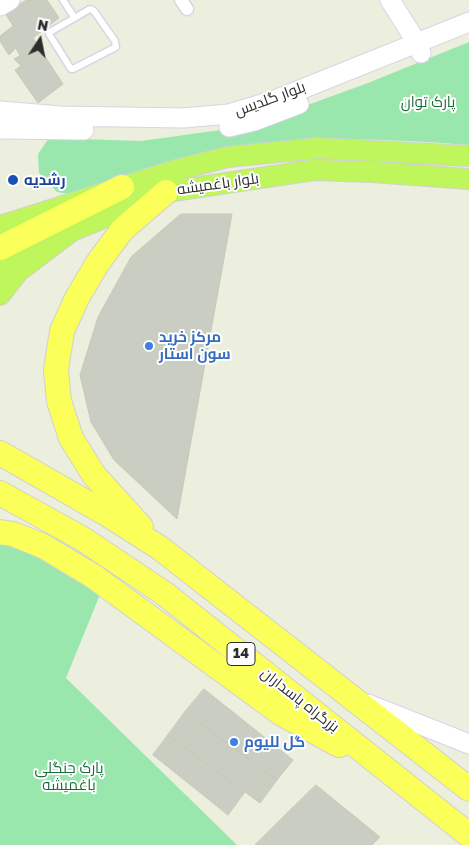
<!DOCTYPE html>
<html>
<head>
<meta charset="utf-8">
<style>
  body { margin:0 }
  #map { position:relative; width:469px; height:845px; overflow:hidden; background:#eceede; font-family:"Golos Text",sans-serif }
  canvas { display:block }
  .north { position:absolute; left:15px; top:15px; width:50px; height:50px; -webkit-text-stroke:4px #fff; paint-order:stroke; rotate:11deg; font-size:14px; font-weight:700; line-height:20px; text-align:center; color:#2c2c2c }
  .north::after { content:''; display:block; margin:auto; width:18px; height:22px; background:#2c2c2c; clip-path:polygon(50% 0,100% 100%,50% 72%,0 100%) }
</style>
</head>
<body>
<div id="map">
<canvas width="469" height="845"></canvas>
<div class="north">N</div>
</div>
<script>
const c = document.querySelector('canvas').getContext('2d');
c.lineJoin = 'round';
function fillPath(path, color) { c.fillStyle = color; c.fill(path, 'evenodd'); }
function strokePath(path, color, width, dash) { c.strokeStyle = color; c.lineWidth = width; c.lineCap = dash ? 'butt' : 'round'; c.setLineDash(dash || []); c.stroke(path); }
function label(font, color, halo, rows, align = 'center') {
  c.font = font + ' "Golos Text",Cairo,sans-serif'; c.lineWidth = 4; c.setLineDash([]); c.textBaseline = 'middle'; c.strokeStyle = halo; c.fillStyle = color; for (const [text, x, y, turn = 0] of rows) {
    c.save(); c.translate(x, y); c.rotate((+turn || 0) * Math.PI / 180); c.textAlign = isNaN(turn) ? turn : align; if (halo) c.strokeText(text, 0, 0); c.fillText(text, 0, 0); c.restore();
  }
}
const green = new Path2D(`
  M469 42V145C375 138 278 133 185 157 146 167 108 181 70 194L57 192 39 173 38 154 49 138 141 141 250 126 368 83Z
  M0 543 8 544 58 567 101 592 66 678 237 845H0Z`);
const building = new Path2D(`
  M27 0H47L59 18 33 38 63 84 38 103 15 70 21 66 14 59 20 56 16 48 9 55 0 41V36L13 26 5 13Z
  M181 214H232L177 519 114 460 91 422 80 375 98 317 131 257Z
  M204 689 293 760 277 780 185 712Z
  M185 712 277 780 260 803 168 735Z
  M168 735 245 792 228 815 153 755Z
  M316 785 380 837 372 845H255Z`);
const lane = new Path2D(`
  M63 0 74 17
  M90 9 94 11 115 41 116 47 73 69H71L49 34 50 32Z`);
const street = new Path2D(`
  M181 0 187 9`);
const secondary = new Path2D(`
  M390 0 417 43 421 53
  M0 6 10 0
  M0 111 61 116 183 118 228 114 272 101 469 22
  M229 127 254 121 299 104
  M0 129 84 130
  M368 704 469 744`);
const primary = new Path2D(`
  M0 226 176 170 228 157 318 148 469 156
  M0 267 33 248
  M0 295 19 271 72 231 166 192 314 170 372 172 469 179`);
const highway = new Path2D(`
  M0 248 122 187
  M0 453 105 513 160 548 469 789
  M0 493 83 539 165 594 469 835
  M141 527 94 475 71 438 59 401 56 370 62 331 77 298 97 264 122 230 166 192
  M0 532 13 534 43 546 93 576 282 714 339 745`);
const markers = [
  [13,180,6,"#1a4fb4"],
  [149,346,5,"#3f7fe0"],
  [234,742,5,"#3f7fe0"]
];
const shields = [
  [241,654,28]
];
const shieldNames = [
  ["14",241,654]
];
const streetNames = [
  ["بلوار گلدیس",270,99,-20],
  ["بلوار باغمیشه",218,184,-8],
  ["بزرگراه پاسداران",300,700,38]
];
const parkNames = [
  ["پارک توان",428,102],
  ["پارک جنگلی",69,768],
  ["باغمیشه",69,785]
];
const transitNames = [
  ["رشدیه",24,180]
];
const shopNames = [
  ["مرکز خرید",159,337],
  ["سون استار",159,354],
  ["گل للیوم",244,742]
];
fillPath(green, '#99e7ad');
fillPath(building, '#cacdc1');
strokePath(building, '#c6cab7', 1);
strokePath(lane, '#dbd3e5', 9);
strokePath(street, '#dbd3e5', 15);
strokePath(secondary, '#dbd3e5', 21);
strokePath(primary, '#d1d1d1', 22);
strokePath(highway, '#d1d1d1', 26);
strokePath(lane, '#fff', 6);
strokePath(street, '#fff', 12);
strokePath(secondary, '#fff', 19);
strokePath(primary, '#bef65b', 20);
strokePath(highway, '#faff59', 24);
for (const [x, y, r, color] of markers) { const dot = new Path2D(); dot.arc(x, y, r, 0, 2 * Math.PI); c.fillStyle = color; c.fill(dot); strokePath(dot, '#fff', 2); }
for (const [x, y, w] of shields) { const box = new Path2D(); box.roundRect(x - w / 2, y - 11.5, w, 23, 4); c.fillStyle = '#fff'; c.fill(box); strokePath(box, '#2c2c2c', 1); }
label('bold 14px', '#2c2c2c', null, shieldNames);
label('15px', '#2c2c2c', '#fff', streetNames);
label('15px', '#186e39', '#fff', parkNames);
label('bold 15px', '#164399', '#fff', transitNames, 'left');
label('bold 15px', '#366cbe', '#fff', shopNames, 'left');
</script>
</body>
</html>
